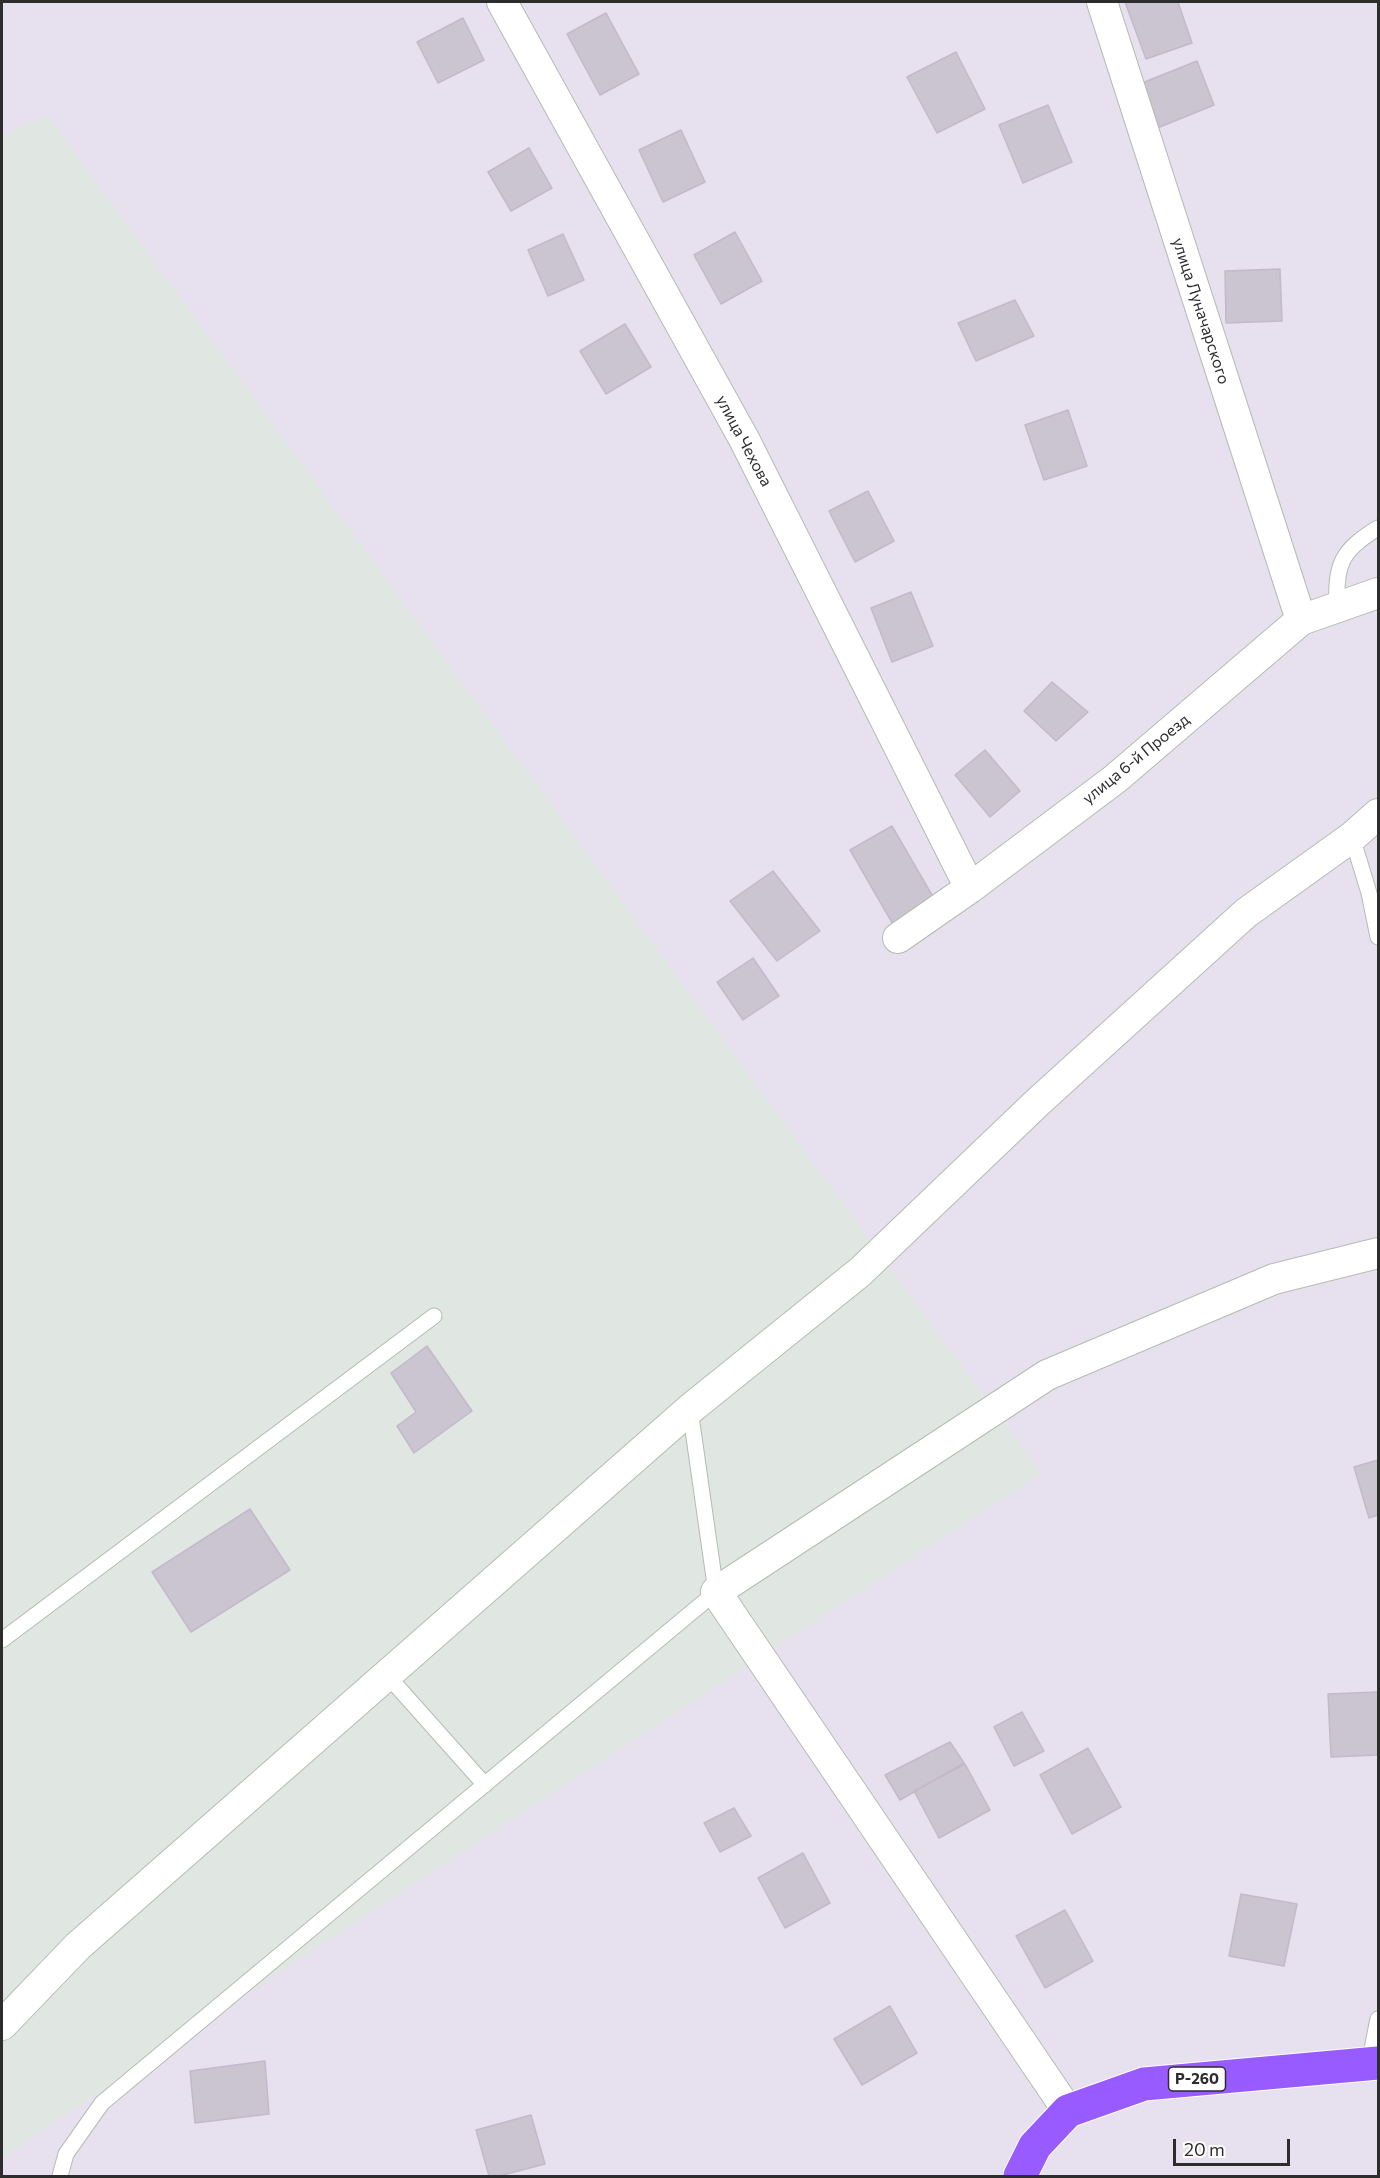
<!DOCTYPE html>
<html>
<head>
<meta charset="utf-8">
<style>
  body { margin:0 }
  #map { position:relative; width:1380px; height:2178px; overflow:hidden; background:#e7e0ef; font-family:Commissioner,sans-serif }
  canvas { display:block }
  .frame { position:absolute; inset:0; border:3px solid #2d2d2d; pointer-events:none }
  .scale { position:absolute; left:1173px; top:2139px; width:117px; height:27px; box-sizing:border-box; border:3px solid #2d2d2d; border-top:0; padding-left:8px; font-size:18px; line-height:21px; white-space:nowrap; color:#2d2d2d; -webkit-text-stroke:4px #fff; paint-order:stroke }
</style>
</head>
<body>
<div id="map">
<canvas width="1380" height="2178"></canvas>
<div class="frame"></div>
<div class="scale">20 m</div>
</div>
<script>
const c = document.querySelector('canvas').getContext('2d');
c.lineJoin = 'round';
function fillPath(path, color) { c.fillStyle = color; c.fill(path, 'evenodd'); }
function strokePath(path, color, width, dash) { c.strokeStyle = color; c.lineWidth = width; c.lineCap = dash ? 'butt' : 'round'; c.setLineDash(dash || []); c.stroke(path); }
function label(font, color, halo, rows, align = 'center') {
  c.font = font + ' Commissioner,sans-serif'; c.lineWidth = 5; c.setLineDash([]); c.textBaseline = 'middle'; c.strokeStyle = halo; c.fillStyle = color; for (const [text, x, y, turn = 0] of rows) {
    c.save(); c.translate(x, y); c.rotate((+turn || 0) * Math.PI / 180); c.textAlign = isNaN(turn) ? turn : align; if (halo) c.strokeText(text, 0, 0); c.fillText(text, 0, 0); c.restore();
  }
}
const industrial = new Path2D(`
  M47 115 1041 1474 243 1996 2 2158V136Z`);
const building = new Path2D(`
  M1125 2H1178L1192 43 1146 59Z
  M606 13 639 74 600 95 567 34Z
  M463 18 484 60 438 83 417 42Z
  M956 52 985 109 937 133 907 77Z
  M1197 61 1214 105 1155 129 1137 85Z
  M1048 105 1072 162 1023 183 999 125Z
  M681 130 705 182 663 202 639 150Z
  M529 148 552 188 511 211 488 172Z
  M735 232 762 281 721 304 694 255Z
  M563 234 584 280 548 296 528 250Z
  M1280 269 1282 321 1226 323 1225 271Z
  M1015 300 1034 336 976 361 958 323Z
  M625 324 651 367 606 394 580 351Z
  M1068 410 1087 466 1044 480 1025 425Z
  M868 491 894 541 855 562 829 511Z
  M911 592 933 646 892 662 871 608Z
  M1052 682 1088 712 1056 741 1024 711Z
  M985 750 1020 791 990 817 955 775Z
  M892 826 936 902 894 926 850 850Z
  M773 871 820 931 777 961 730 901Z
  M753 958 779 996 743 1020 717 982Z
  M427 1346 472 1411 414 1453 397 1426 416 1412 391 1373Z
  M1378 1460V1515L1369 1518 1354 1467Z
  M250 1509 290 1570 191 1632 152 1572Z
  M1378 1692V1755L1331 1757 1328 1694Z
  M1022 1712 1044 1751 1014 1766 994 1727Z
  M950 1742 964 1763 900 1800 885 1775Z
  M1088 1748 1121 1807 1072 1834 1040 1775Z
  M965 1764 990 1810 939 1838 914 1791Z
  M734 1808 751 1836 720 1852 704 1823Z
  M803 1853 830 1903 785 1928 758 1878Z
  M1241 1894 1297 1904 1284 1966 1229 1956Z
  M1065 1910 1093 1961 1045 1988 1016 1936Z
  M890 2006 917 2053 862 2085 834 2039Z
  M265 2061 269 2114 195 2123 190 2071Z
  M531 2115 545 2164 499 2176H489L476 2130Z`);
const lane = new Path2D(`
  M1337 608C1335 565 1341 550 1378 528
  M1352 837 1369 893 1378 937
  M2 1640 434 1316
  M387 1675 485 1785
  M1369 2064 1378 2019
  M60 2176 66 2154 102 2103 716 1592 690 1409`);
const street = new Path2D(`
  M502 2 744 439 970 888
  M1102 2 1301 620
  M898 938 970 888 1115 779 1301 620 1378 593
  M2 2025 78 1946 387 1675 690 1409 860 1272 1039 1101 1246 913 1352 837 1378 814
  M1068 2111 716 1592 1047 1375 1274 1279 1378 1253`);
const highway = new Path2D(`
  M1020 2176 1035 2146 1068 2111 1144 2084 1378 2063`);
const shields = [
  [1197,2079,57]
];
const shieldNames = [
  ["Р-260",1197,2079]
];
const streetNames = [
  ["улица Луначарского",1201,311,72],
  ["улица Чехова",744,441,62],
  ["улица 6-й Проезд",1136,759,-39]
];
fillPath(industrial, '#e0e7e2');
fillPath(building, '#cbc4d1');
strokePath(building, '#c3b9ca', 1.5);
strokePath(lane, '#b3bdb0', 17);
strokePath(street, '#b3bdb0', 32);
strokePath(highway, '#fff', 35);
strokePath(lane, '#fff', 15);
strokePath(street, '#fff', 30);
strokePath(highway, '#975bff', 33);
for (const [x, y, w] of shields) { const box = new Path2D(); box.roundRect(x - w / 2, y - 12, w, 24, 4.5); c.fillStyle = '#fff'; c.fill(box); strokePath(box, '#2d2d2d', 1.5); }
label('bold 15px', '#2d2d2d', null, shieldNames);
label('16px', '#2d2d2d', '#fff', streetNames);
</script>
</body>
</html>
